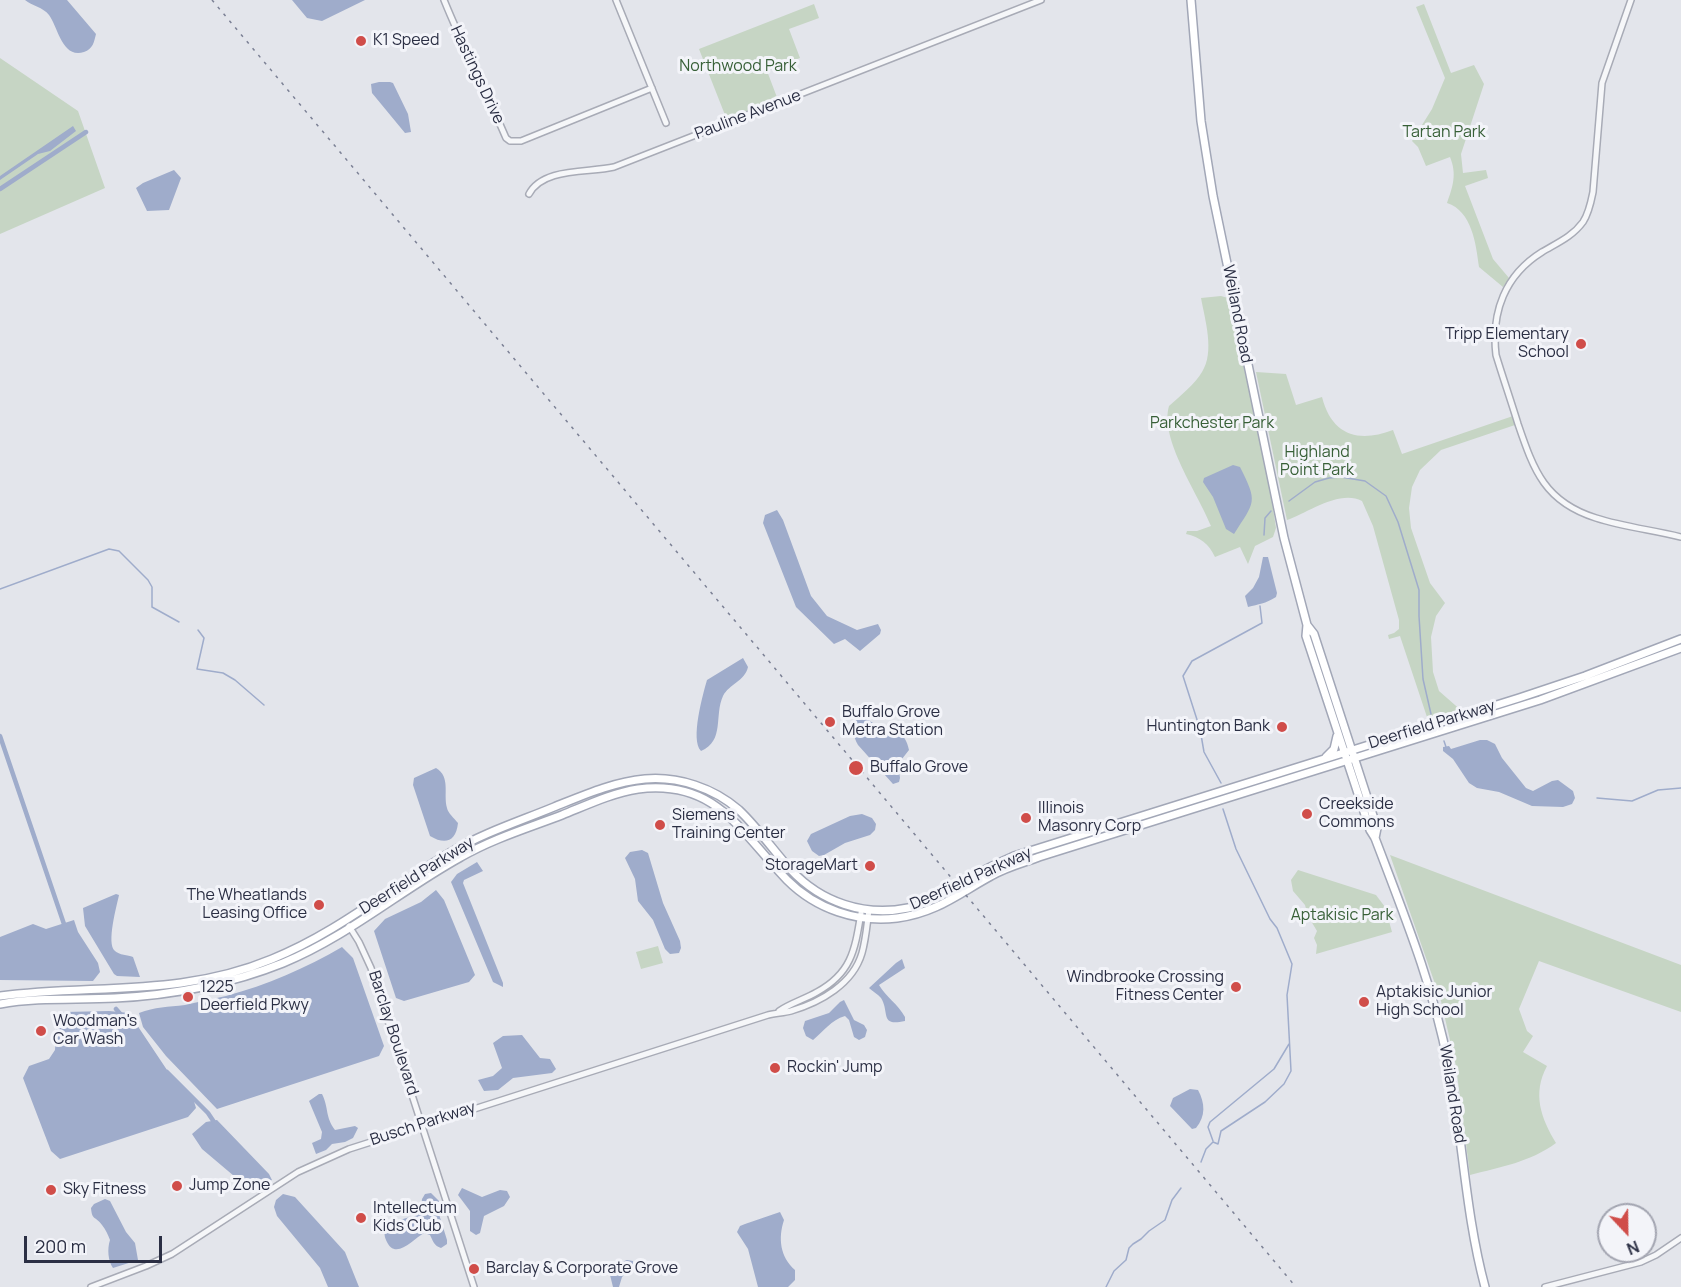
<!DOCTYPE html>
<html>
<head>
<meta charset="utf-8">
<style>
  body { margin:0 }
  #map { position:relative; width:1681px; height:1287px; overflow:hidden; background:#e3e5eb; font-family:Manrope,sans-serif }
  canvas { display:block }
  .north { position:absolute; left:1597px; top:1203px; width:60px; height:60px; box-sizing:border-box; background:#f3f4f9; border:2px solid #a3a5b1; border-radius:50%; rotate:158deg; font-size:16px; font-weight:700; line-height:24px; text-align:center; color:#2b2f44 }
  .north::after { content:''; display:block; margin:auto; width:21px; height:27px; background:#d04d49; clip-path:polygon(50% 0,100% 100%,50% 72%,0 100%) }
  .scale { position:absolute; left:24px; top:1236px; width:138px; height:27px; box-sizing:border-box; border:3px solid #2b2f44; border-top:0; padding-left:8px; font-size:18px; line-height:21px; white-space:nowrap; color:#2b2f44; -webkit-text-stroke:4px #f3f4f9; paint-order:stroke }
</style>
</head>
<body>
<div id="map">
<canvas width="1681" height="1287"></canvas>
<div class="north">N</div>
<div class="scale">200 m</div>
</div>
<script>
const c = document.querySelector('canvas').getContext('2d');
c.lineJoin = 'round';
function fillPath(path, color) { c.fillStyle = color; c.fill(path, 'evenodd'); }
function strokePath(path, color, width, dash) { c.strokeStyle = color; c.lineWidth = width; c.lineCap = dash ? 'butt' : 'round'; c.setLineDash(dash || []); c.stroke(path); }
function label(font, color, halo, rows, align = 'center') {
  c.font = font + ' Manrope,sans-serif'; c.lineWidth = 6; c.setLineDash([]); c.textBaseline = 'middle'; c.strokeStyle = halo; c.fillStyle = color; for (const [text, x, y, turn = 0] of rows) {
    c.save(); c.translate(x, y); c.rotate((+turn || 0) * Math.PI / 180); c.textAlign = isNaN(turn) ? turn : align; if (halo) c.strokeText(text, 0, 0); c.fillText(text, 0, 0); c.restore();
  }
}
const green = new Path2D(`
  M814 4 819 18 789 29 800 58 767 71 778 100 727 120 699 49Z
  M1424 4 1451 73 1474 65 1484 84 1461 154 1463 173 1486 170 1488 178 1465 186 1493 259 1509 278 1503 287 1479 267C1476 244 1472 211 1447 203 1453 186 1457 174 1450 157L1426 166 1418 147 1412 141 1432 109 1445 78 1416 7Z
  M0 58 78 111 105 188 0 234Z
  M1221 296 1228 298 1229 301 1268 476 1276 528 1273 537 1255 546 1248 564 1240 547 1215 557C1209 544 1200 537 1186 534L1187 531H1197L1211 526C1199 495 1159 439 1169 406 1180 396 1195 384 1202 372 1215 352 1205 320 1201 298Z
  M1256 372 1286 374 1296 405 1322 397C1332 436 1359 443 1393 430L1402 454 1513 416 1515 425 1441 450 1420 470 1412 487 1409 508 1411 528 1430 583 1445 603 1436 616 1431 637 1433 672 1439 691 1463 712 1429 723 1400 636 1389 639 1388 635 1394 633 1399 629V620L1373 526 1362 501C1340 489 1307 513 1287 520Z
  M1390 855 1681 965V1012L1539 961 1519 1009 1527 1031 1533 1036 1523 1052 1547 1066C1532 1094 1541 1118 1556 1143 1530 1162 1501 1167 1470 1175L1456 1066 1441 1001Z
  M1298 870 1376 895 1385 907 1392 932 1316 954 1317 945 1314 938 1317 931 1308 916 1305 905 1293 891 1291 880Z
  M658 946 663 963 641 969 636 952Z`);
const water = new Path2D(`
  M25 0H67L96 34C94 42 93 49 84 52 62 59 58 27 49 15 43 7 32 6 25 0Z
  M292 0H365L322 21 307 18Z
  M379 82H390L393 83 408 114 411 132 405 133 372 93 371 84Z
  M73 126 76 131 50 151 38 154 0 180V176Z
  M174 170 181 178 169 210 147 211 136 188 143 183Z
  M1233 465 1240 467C1258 503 1255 501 1234 534L1226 529 1213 497 1203 482 1204 478Z
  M777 510 783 520 811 596 827 616 857 630 878 624 881 630 880 634 860 651 845 639 834 644 796 607 763 523 765 515Z
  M1263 557H1268L1277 593 1276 597C1265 604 1259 604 1248 607L1245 596 1253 588 1259 577Z
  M743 658 748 667C745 681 729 684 723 696 714 715 725 741 701 751 690 740 703 694 707 680Z
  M862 718C869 719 873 724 880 727 895 733 905 730 909 750L898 764 900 778 899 782 893 784 858 745C853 736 852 729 856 720Z
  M1480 740H1487L1495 744 1502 758 1526 788 1533 791 1552 781 1558 780 1573 791 1575 798 1572 804 1563 807 1532 806 1499 792 1477 788 1469 783 1453 759 1443 751V747L1449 746 1451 749Z
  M436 768C451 777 443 794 447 808 448 813 454 818 458 823 456 842 445 845 430 836L413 785 414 778Z
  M862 814 872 818 876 824 875 830 870 835 845 843 824 855 819 856 812 851 807 841 811 834 850 816Z
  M642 850 648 853 663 903 680 941 681 948 679 953 670 954 665 949 653 920 638 901 635 879 625 858 630 852Z
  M477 862 483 871 464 880 463 883 503 983V987L493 982 451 882 457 874Z
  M436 890 444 900 475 975 469 982 404 1001 396 998 374 931 385 919 421 902Z
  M116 894 119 895C117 905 106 944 115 951 119 955 128 955 133 957L140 977 117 976 114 974 85 926 83 908Z
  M74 920 78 932 98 963 100 972 93 981 0 980V937L33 924 46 929Z
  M342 947 353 958 384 1046 379 1056 217 1109 166 1056 143 1027 139 1013C155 1007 168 1007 185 1005 198 1002 212 999 226 996 267 985 306 968 342 947Z
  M902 959 905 968 879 985C886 997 898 1004 905 1017V1021C879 1027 890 1012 881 998 878 994 872 991 869 988L896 963Z
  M844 1000 854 1020 864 1025 867 1030 865 1037 859 1040 854 1037 849 1020 845 1016C831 1020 824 1031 813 1040L806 1036 803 1028 805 1021 829 1013 840 1002Z
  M109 1011 129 1013 171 1076 193 1098 196 1108 188 1117 60 1159 51 1151 23 1078 29 1066 49 1059 55 1050 57 1015 65 1012Z
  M522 1035 540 1058 550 1059 556 1069 552 1073 513 1078 498 1090 484 1091 478 1080 493 1076 502 1068 493 1043 503 1036Z
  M1190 1089 1198 1090C1205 1103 1206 1116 1196 1128L1192 1129 1170 1106 1173 1098Z
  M319 1094H322C329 1108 325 1117 335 1130L355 1126 358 1128 353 1138 345 1142 332 1144 326 1150 316 1154 312 1143 321 1139 322 1132 309 1101Z
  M217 1120 269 1174 272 1180 266 1183 247 1187 202 1149 192 1134 206 1122Z
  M462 1188 482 1197 500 1190 507 1191 510 1197 504 1206 484 1216 480 1233 476 1235 470 1231V1211L458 1195Z
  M431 1193 439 1201 438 1211 447 1240V1244L441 1248C434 1246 433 1241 430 1235L424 1233C413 1239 395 1262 386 1240 384 1235 384 1231 387 1227 394 1218 412 1220 421 1210L422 1199 425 1194Z
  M283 1194 295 1197 345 1252 359 1287H328L320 1268 277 1216 274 1207 276 1200Z
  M105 1199 110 1201 126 1232 135 1243 138 1260 113 1268C108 1261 107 1249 110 1240 108 1235 106 1230 102 1225 96 1216 92 1221 91 1208L94 1204Z
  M780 1212 784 1220C778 1238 780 1257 795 1270V1280L788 1287H758L748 1249 737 1232 740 1226 745 1224Z
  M627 1260 633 1261V1266L622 1277 619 1287H613L608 1267Z`);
const stream = new Path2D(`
  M1289 501 1315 482 1329 478 1341 477 1365 481 1386 496 1398 522 1419 590V616L1423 679 1431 714
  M1264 535 1265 518 1271 511
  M0 589 109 549 119 551 148 580 152 587V607L179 622
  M198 630 204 638 197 669 223 673 235 680 264 705
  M1444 741 1446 747
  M1221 783 1204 752 1200 729 1183 676 1192 661 1262 623 1260 606
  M1597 798 1632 801 1658 790 1681 788
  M1213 1141 1208 1127 1210 1122 1274 1069 1289 1044
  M1201 1162 1206 1149 1213 1142 1218 1144 1221 1131 1265 1102 1284 1084 1291 1071 1287 995 1292 964 1277 928 1270 919 1236 849 1223 809
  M1106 1287 1114 1271 1126 1260 1129 1248 1133 1244 1141 1239 1149 1231 1165 1220 1172 1200 1181 1188`);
const canal = new Path2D(`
  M0 189 86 132
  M0 736 65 927
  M116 1009 122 1016
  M167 1072 208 1113 216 1125`);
const minor = new Path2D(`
  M444 0C463 47 486 91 506 138L510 141H521L652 88
  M616 0 666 123
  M1631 0 1602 83 1593 192C1591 202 1589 213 1583 222 1572 237 1557 243 1542 252 1505 275 1491 312 1496 355 1503 378 1511 401 1518 424 1534 471 1545 502 1596 518 1624 527 1653 530 1681 537
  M529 194C543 167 589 173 614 167L1041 0
  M349 926 359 942 371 968 474 1287
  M779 1011C791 1003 805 999 817 992 852 973 855 949 861 913
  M91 1287 146 1266 172 1254 298 1172 349 1149 768 1015C776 1013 784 1013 791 1011 821 1002 853 984 862 953 866 939 867 924 869 910
  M1545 1287 1641 1262 1656 1255 1681 1238`);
const major = new Path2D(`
  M1191 0 1201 121 1213 196 1284 538 1307 625 1314 634 1377 828 1375 838
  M1307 625 1306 636 1370 830 1375 838C1403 912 1433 985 1448 1063 1463 1137 1465 1213 1485 1287
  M1326 757 1334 749 1337 736
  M0 996C94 984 181 997 272 959 337 933 391 887 451 852 483 833 520 821 554 807 584 795 613 782 645 779 678 776 714 788 739 810 758 828 773 850 791 870 821 902 864 917 908 908 928 904 943 894 959 884 976 873 996 864 1014 856L1519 698 1585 676 1681 639
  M0 1004C38 997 77 1000 115 998 174 995 228 985 283 963 347 937 401 890 461 857 492 839 528 828 562 815 587 805 612 793 638 789 717 779 741 833 787 880 816 909 857 923 897 918 936 913 958 894 991 876 1006 867 1023 863 1039 857L1540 700 1681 648`);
const rail = new Path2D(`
  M212 0 1296 1287`);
const markers = [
  [361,41,6,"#d04d49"],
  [1581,344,6,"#d04d49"],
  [830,722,6,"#d04d49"],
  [1282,727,6,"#d04d49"],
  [856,768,8,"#d04d49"],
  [1307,814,6,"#d04d49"],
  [1026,818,6,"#d04d49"],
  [660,825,6,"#d04d49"],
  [870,866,6,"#d04d49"],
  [319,905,6,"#d04d49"],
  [1236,987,6,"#d04d49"],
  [188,997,6,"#d04d49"],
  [1364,1002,6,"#d04d49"],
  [41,1031,6,"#d04d49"],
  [775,1068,6,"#d04d49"],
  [177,1186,6,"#d04d49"],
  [51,1190,6,"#d04d49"],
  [361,1218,6,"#d04d49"],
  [474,1269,6,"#d04d49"]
];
const poiNames = [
  ["K1 Speed",373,41],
  ["Tripp Elementary",1569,335,"right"],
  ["School",1569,353,"right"],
  ["Buffalo Grove",842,713],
  ["Metra Station",842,731],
  ["Huntington Bank",1270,727,"right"],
  ["Buffalo Grove",870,768],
  ["Creekside",1319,805],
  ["Commons",1319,823],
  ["Illinois",1038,809],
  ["Masonry Corp",1038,827],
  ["Siemens",672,816],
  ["Training Center",672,834],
  ["StorageMart",858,866,"right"],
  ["The Wheatlands",307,896,"right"],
  ["Leasing Office",307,914,"right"],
  ["Windbrooke Crossing",1224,978,"right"],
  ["Fitness Center",1224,996,"right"],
  ["1225",200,988],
  ["Deerfield Pkwy",200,1006],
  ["Aptakisic Junior",1376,993],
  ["High School",1376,1011],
  ["Woodman's",53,1022],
  ["Car Wash",53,1040],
  ["Rockin' Jump",787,1068],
  ["Jump Zone",189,1186],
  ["Sky Fitness",63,1190],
  ["Intellectum",373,1209],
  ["Kids Club",373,1227],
  ["Barclay & Corporate Grove",486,1269]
];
const parkNames = [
  ["Northwood Park",738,67],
  ["Tartan Park",1444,133],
  ["Parkchester Park",1212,424],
  ["Highland",1317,453],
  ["Point Park",1317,471],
  ["Aptakisic Park",1342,916]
];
const streetNames = [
  ["Hastings Drive",477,75,65],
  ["Pauline Avenue",748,115,-21],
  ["Weiland Road",1237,314,79],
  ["Deerfield Parkway",1432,725,-17],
  ["Deerfield Parkway",417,876,-32],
  ["Deerfield Parkway",971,879,-24],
  ["Barclay Boulevard",393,1033,72],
  ["Weiland Road",1452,1094,81],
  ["Busch Parkway",423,1124,-18]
];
fillPath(green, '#c6d5c4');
fillPath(water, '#9faccb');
strokePath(stream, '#9faccb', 1.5);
strokePath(canal, '#9faccb', 4.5);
strokePath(minor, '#a8abb6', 8);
strokePath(major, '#a2a7b7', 10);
strokePath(minor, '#f6f7f9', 5);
strokePath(major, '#fff', 7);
strokePath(rail, '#7c8195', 1.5, [3, 6]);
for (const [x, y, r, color] of markers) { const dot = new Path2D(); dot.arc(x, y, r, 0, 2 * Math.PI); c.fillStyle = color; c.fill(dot); strokePath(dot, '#f3f4f9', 2); }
label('16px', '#2b2f44', '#f3f4f9', poiNames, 'left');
label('16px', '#386038', '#f3f4f9', parkNames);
label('16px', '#2b2f44', '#f3f4f9', streetNames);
</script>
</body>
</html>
